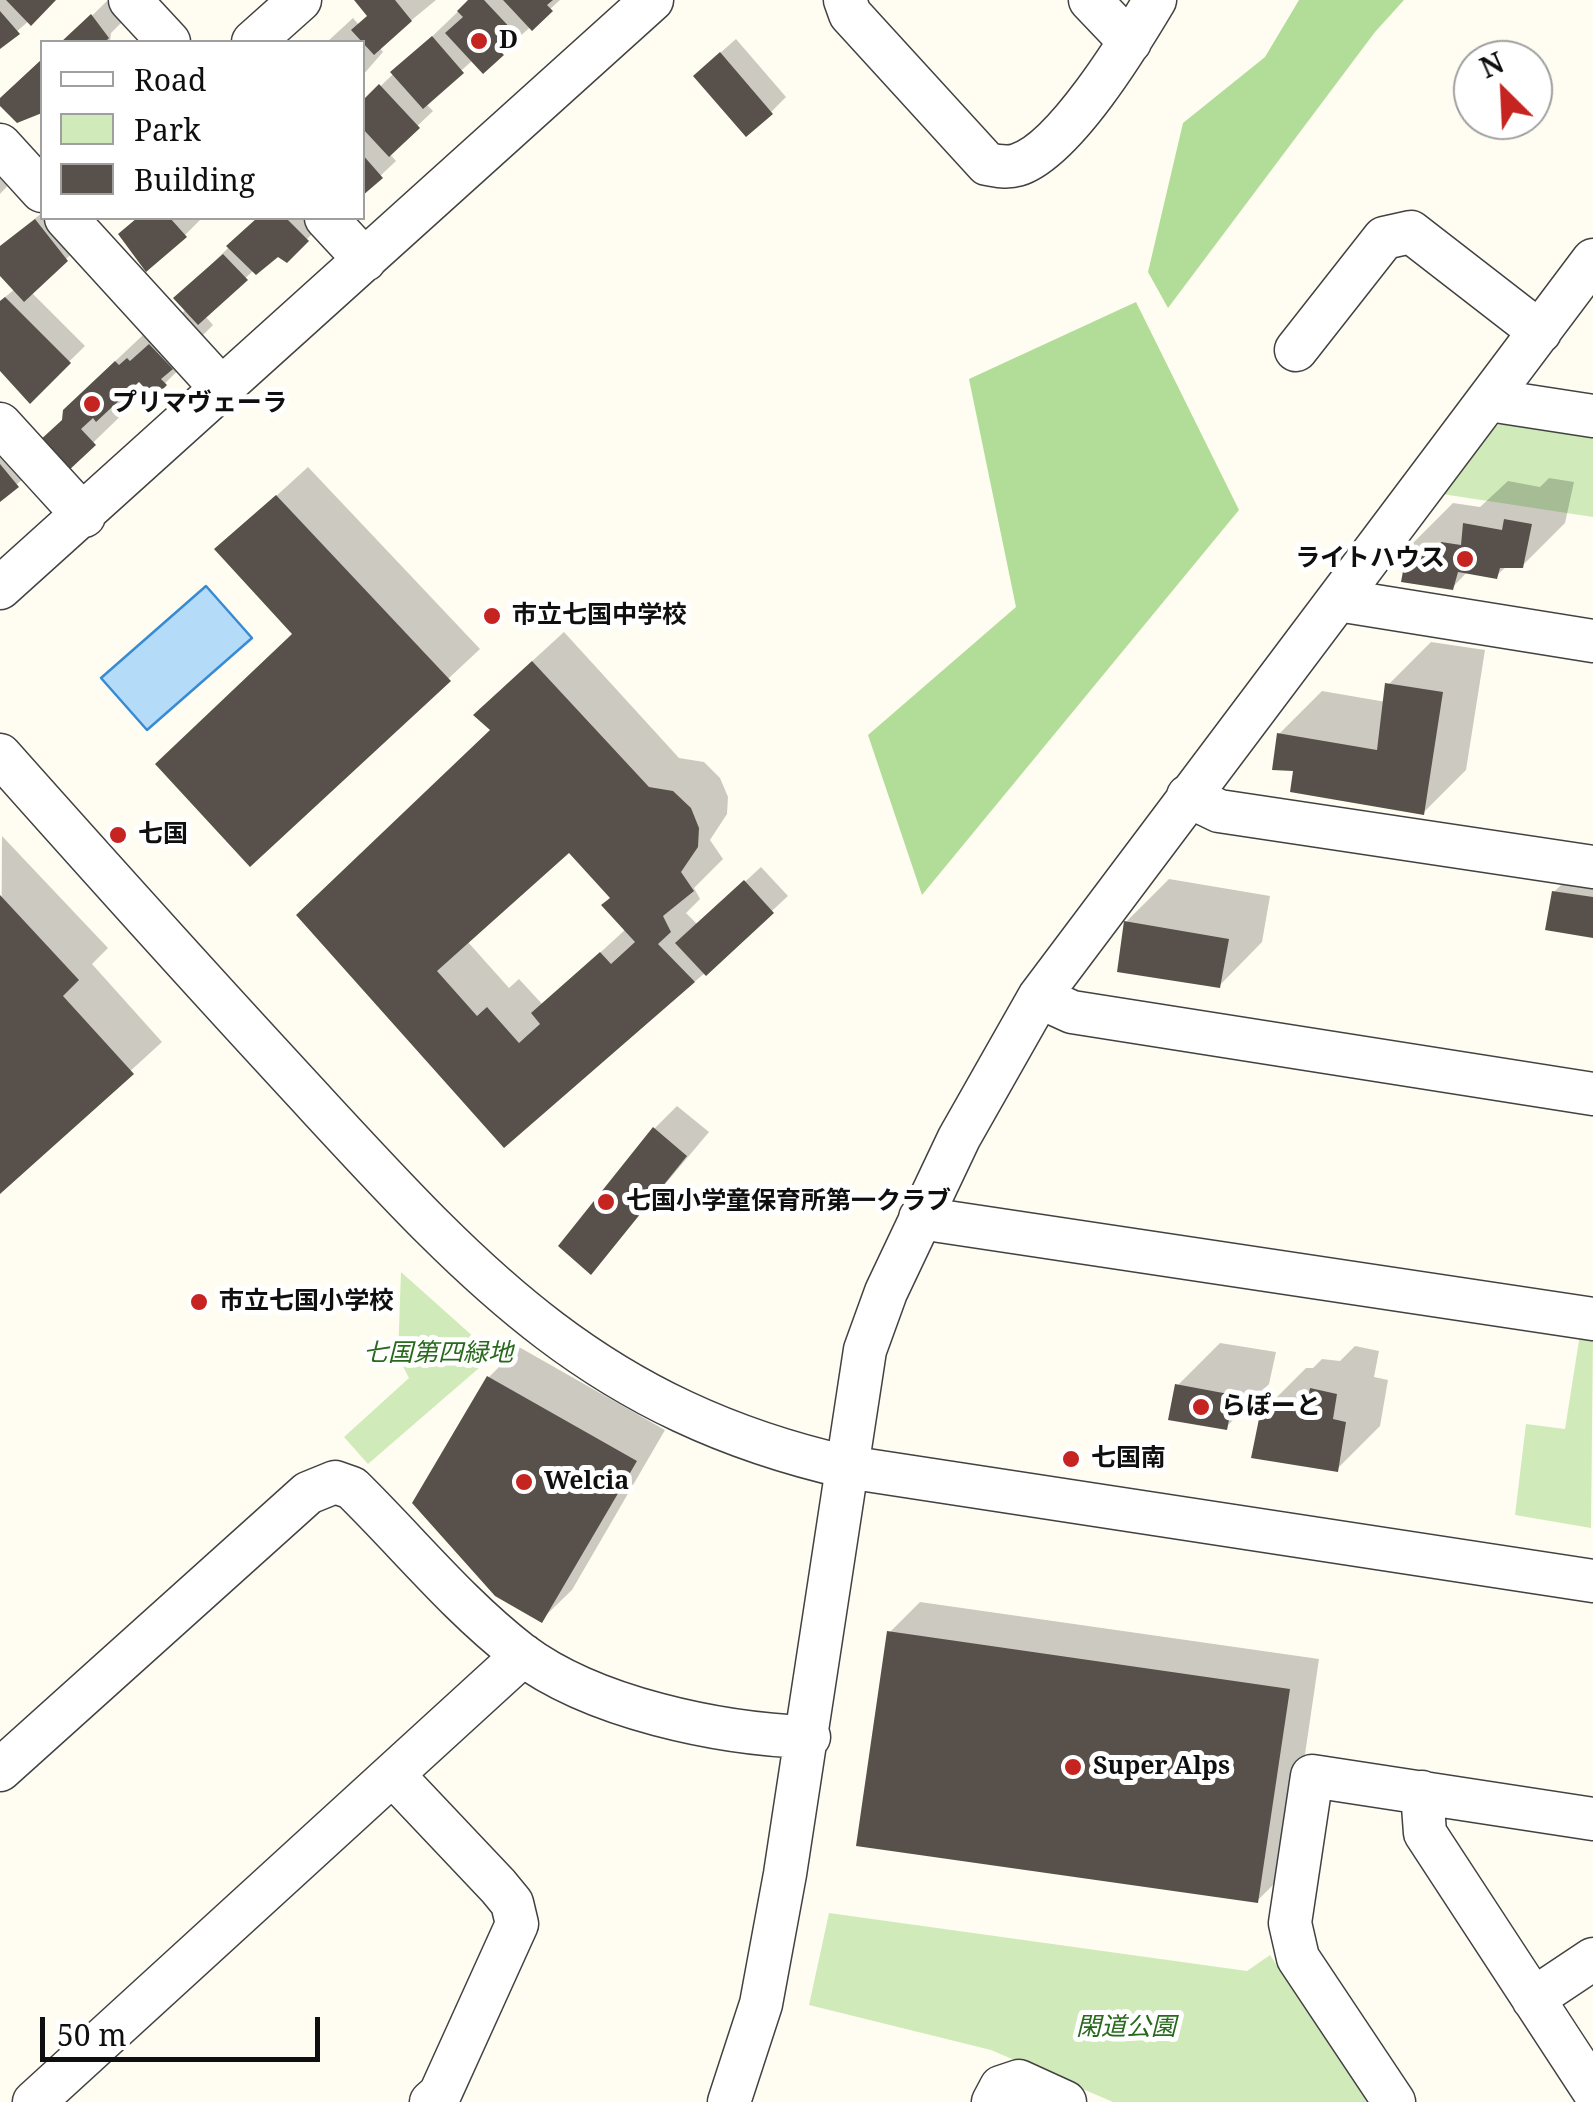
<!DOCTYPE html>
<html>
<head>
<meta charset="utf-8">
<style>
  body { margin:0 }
  #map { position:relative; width:1593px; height:2102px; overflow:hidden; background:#fffdf1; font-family:"Noto Serif",serif }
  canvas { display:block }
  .legend { position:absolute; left:40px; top:40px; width:325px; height:180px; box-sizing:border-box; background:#fff; border:2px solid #9f9f9f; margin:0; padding:12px 18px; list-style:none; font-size:30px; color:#0f0f0f }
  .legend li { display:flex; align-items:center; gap:20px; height:50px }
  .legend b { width:50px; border:2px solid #9f9f9f }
  .north { position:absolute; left:1453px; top:40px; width:100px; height:100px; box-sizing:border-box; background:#fff; border:2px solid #9f9f9f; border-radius:50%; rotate:336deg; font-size:28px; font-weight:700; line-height:40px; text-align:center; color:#0f0f0f }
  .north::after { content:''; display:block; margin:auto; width:35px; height:45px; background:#c52421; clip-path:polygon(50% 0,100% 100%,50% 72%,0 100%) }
  .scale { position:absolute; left:40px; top:2017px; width:280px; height:45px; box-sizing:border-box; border:5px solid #0f0f0f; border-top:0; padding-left:12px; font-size:30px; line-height:35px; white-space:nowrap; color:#0f0f0f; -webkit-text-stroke:8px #fff; paint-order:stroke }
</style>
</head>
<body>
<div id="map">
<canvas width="1593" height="2102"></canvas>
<ul class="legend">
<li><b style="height:12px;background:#fff"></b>Road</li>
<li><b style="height:28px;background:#d0ebb9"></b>Park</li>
<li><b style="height:28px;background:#58514b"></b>Building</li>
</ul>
<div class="north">N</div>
<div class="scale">50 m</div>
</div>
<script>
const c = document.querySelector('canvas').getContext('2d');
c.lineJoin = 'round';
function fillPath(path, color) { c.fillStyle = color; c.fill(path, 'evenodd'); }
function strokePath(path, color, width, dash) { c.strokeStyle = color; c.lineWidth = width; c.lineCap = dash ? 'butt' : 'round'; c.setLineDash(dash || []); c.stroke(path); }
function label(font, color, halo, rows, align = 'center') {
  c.font = font + ' "Noto Serif","Noto Sans JP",serif'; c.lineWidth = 10; c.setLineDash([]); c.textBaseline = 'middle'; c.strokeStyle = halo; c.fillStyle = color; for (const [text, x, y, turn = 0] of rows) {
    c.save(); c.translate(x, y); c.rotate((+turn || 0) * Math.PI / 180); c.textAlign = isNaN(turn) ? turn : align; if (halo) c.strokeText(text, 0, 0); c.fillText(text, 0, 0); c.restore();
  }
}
const green = new Path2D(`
  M1508 421 1593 435V517L1442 494 1487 430Z
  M401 1272 494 1355 368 1464 344 1437 409 1378 398 1357Z
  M1580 1334 1593 1335 1591 1528 1515 1515 1526 1424 1565 1429Z
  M829 1913 1247 1971 1270 1955 1367 2102H1113L991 2050 809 2005Z`);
const forest = new Path2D(`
  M1299 0H1404L1375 32 1168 308 1148 272 1183 123 1265 57Z
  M1136 302 1239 510 922 895 868 735 1016 607 969 379Z`);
const water = new Path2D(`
  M206 586 252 638 147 730 101 678Z`);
const shadow = new Path2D(`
  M0 0H53L0 46Z
  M357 0H436L379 47 383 52 362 76V42H327L353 18 359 25 369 15Z
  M470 0H560L483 70 473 60 425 103 433 111 389 153 396 161 362 193V104Z
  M107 1 123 21 111 33 110 42H65Z
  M736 39 786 97 771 112 711 61Z
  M0 163 14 179 0 194Z
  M42 213V218H61L82 244 31 292 85 346 30 400 0 367V301L15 289 0 273V246Z
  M139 218H198L200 220 185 235H121Z
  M259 218H315L322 224 286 260 278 254 254 270 205 316 213 325 203 335 208 341 154 394 139 379 127 390 137 400 67 468 64 420 109 367 159 320 175 321 186 309 191 284Z
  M0 430 33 470 0 499Z
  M308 467 480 649 250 864 295 634 218 549Z
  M1549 478 1574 482 1565 523 1522 566H1507L1496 576 1468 571 1452 588 1410 546 1453 503 1480 507 1508 481 1540 487Z
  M564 632 679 758 704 762 720 778 728 797 727 814 710 840 723 859 694 888 700 899 686 913 698 925 761 867 788 896 706 972 504 1145 299 915 493 729 506 685ZM569 849 613 897 626 929 543 1005 519 979 509 988 467 941Z
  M1431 642 1485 650 1466 770 1423 813 1296 768 1279 734 1322 691 1386 702 1388 685Z
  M2 836 108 948 92 964 162 1042 0 1190Z
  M1593 853V936L1554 892Z
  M1169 879 1270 896 1262 942 1220 985 1126 922Z
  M677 1106 709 1132 591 1272 654 1129Z
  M1220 1343 1276 1352 1269 1384 1226 1427 1177 1386Z
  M1355 1346 1379 1351 1374 1377 1388 1380 1380 1426 1337 1469 1263 1411 1306 1368H1313L1322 1359 1340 1361Z
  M519 1347 665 1430 572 1590 541 1620 415 1502 489 1377Z
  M920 1602 1319 1659 1288 1870 1257 1901 889 1633Z`);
const building = new Path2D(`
  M6 0H56L31 26Z
  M354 0H395L412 21 374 55 351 30 367 16Z
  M468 0H484L515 33 498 49 504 55 483 74 445 33 463 17 457 11Z
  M503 0H553L547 5 553 11 532 31Z
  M0 11 20 34 0 49Z
  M91 14 109 38 105 42H61Z
  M432 36 464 73 423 109 390 72Z
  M720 52 773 114 746 137 693 76Z
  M42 59V113L17 123 0 106V98Z
  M379 84 420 128 389 157 362 128V101Z
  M362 154 383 178 362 196Z
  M137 218H170L187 237 146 272 118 234Z
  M257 218H286L309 241 287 263 278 257 256 275 226 246Z
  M35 219 68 261 24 302 0 276V246Z
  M223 254 248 280 198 325 173 298Z
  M5 297 71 363 30 404 0 371V301Z
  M149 344 173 369 161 379 167 385 154 398 139 382 96 422 93 418 81 429 96 445 67 472 38 442 62 420 63 410 115 361 119 365 127 358 130 361Z
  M0 464 19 487 0 502Z
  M276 495 451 681 250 867 155 764 292 634 214 549Z
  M1504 519 1532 524 1523 568H1500L1497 579 1458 572 1453 590 1401 582 1408 544 1439 550 1441 542 1461 545 1463 523 1502 530Z
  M532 661 649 787 673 791 691 808 699 828 698 847 681 872 694 891 663 916 671 932 658 944 695 982 504 1148 296 915 490 730 473 715ZM569 853 610 898 601 905 635 942 611 964 600 952 531 1013 540 1024 519 1043 487 1007 477 1016 437 971Z
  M1385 683 1443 692 1424 815 1290 792 1293 771 1272 770 1277 733 1377 750Z
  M744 880 774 913 706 976 675 943Z
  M1552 891 1593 897V938L1545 930Z
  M0 895 79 980 63 996 134 1074 0 1194Z
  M1124 921 1229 939 1220 988 1117 972Z
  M653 1127 687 1156 591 1275 558 1246Z
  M487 1376 637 1461 542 1623 495 1596 412 1503Z
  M1175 1384 1234 1395 1227 1430 1168 1420Z
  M1310 1388 1337 1394 1333 1419 1346 1422 1338 1472 1251 1458 1261 1409 1275 1411 1277 1401 1307 1404Z
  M887 1631 1290 1689 1258 1903 856 1846Z`);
const minor = new Path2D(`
  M130 0 169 42
  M845 0 850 14 987 164C997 166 1007 168 1017 165 1064 151 1130 42 1155 0
  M1090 0 1130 42
  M253 42 300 0
  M0 145 42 191
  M66 218 223 390
  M326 218 365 260
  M1296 350 1384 238 1411 232 1540 332
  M1489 400 1593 416
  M0 424 84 516
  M0 588 652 0
  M1338 600 1593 641
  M0 755C97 864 195 973 294 1080 467 1267 587 1408 847 1467L1593 1581
  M1188 796 1219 811 1593 867
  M1039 997 1072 1012 1593 1094
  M920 1218 1593 1319
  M0 1770 308 1493 335 1482 352 1488C408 1543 458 1605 520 1653 593 1708 719 1734 809 1737
  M393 1775 498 1886 512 1903 517 1924 440 2094 431 2102
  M1422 1792 1425 1833 1593 2090
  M1533 1999 1593 1959
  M34 2102 523 1655
  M729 2102 761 2004 785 1874 865 1350 886 1292 959 1138 1039 997 1593 260
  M993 2102 1001 2087 1019 2081 1065 2102
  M1394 2102 1298 1958 1290 1923 1312 1776 1593 1819`);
const markers = [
  [479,41,10,"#c52421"],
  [92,404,10,"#c52421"],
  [1465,559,10,"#c52421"],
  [492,616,10,"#c52421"],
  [118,835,10,"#c52421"],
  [606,1202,10,"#c52421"],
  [199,1302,10,"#c52421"],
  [1201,1407,10,"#c52421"],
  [1071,1459,10,"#c52421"],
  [524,1482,10,"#c52421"],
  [1073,1767,10,"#c52421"]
];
const poiNames = [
  ["D",499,41],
  ["プリマヴェーラ",112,404],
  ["ライトハウス",1445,559,"right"],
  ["市立七国中学校",512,616],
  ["七国",138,835],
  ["七国小学童保育所第一クラブ",626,1202],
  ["市立七国小学校",219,1302],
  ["らぽーと",1221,1407],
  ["七国南",1091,1459],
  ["Welcia",544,1482],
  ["Super Alps",1093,1767]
];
const parkNames = [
  ["七国第四緑地",438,1354],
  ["閑道公園",1126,2028]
];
fillPath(green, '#d0ebb9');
fillPath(forest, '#b2dd98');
fillPath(water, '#b4dbf8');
strokePath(water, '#388bd2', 2.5);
fillPath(shadow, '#0003');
fillPath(building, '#58514b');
strokePath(minor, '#424242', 45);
strokePath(minor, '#fff', 42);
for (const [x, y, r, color] of markers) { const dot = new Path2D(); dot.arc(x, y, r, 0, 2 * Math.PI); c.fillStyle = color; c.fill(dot); strokePath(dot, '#fff', 4); }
label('bold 25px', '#0f0f0f', '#fff', poiNames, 'left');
label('italic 25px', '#286a1c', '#fff', parkNames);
</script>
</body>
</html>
